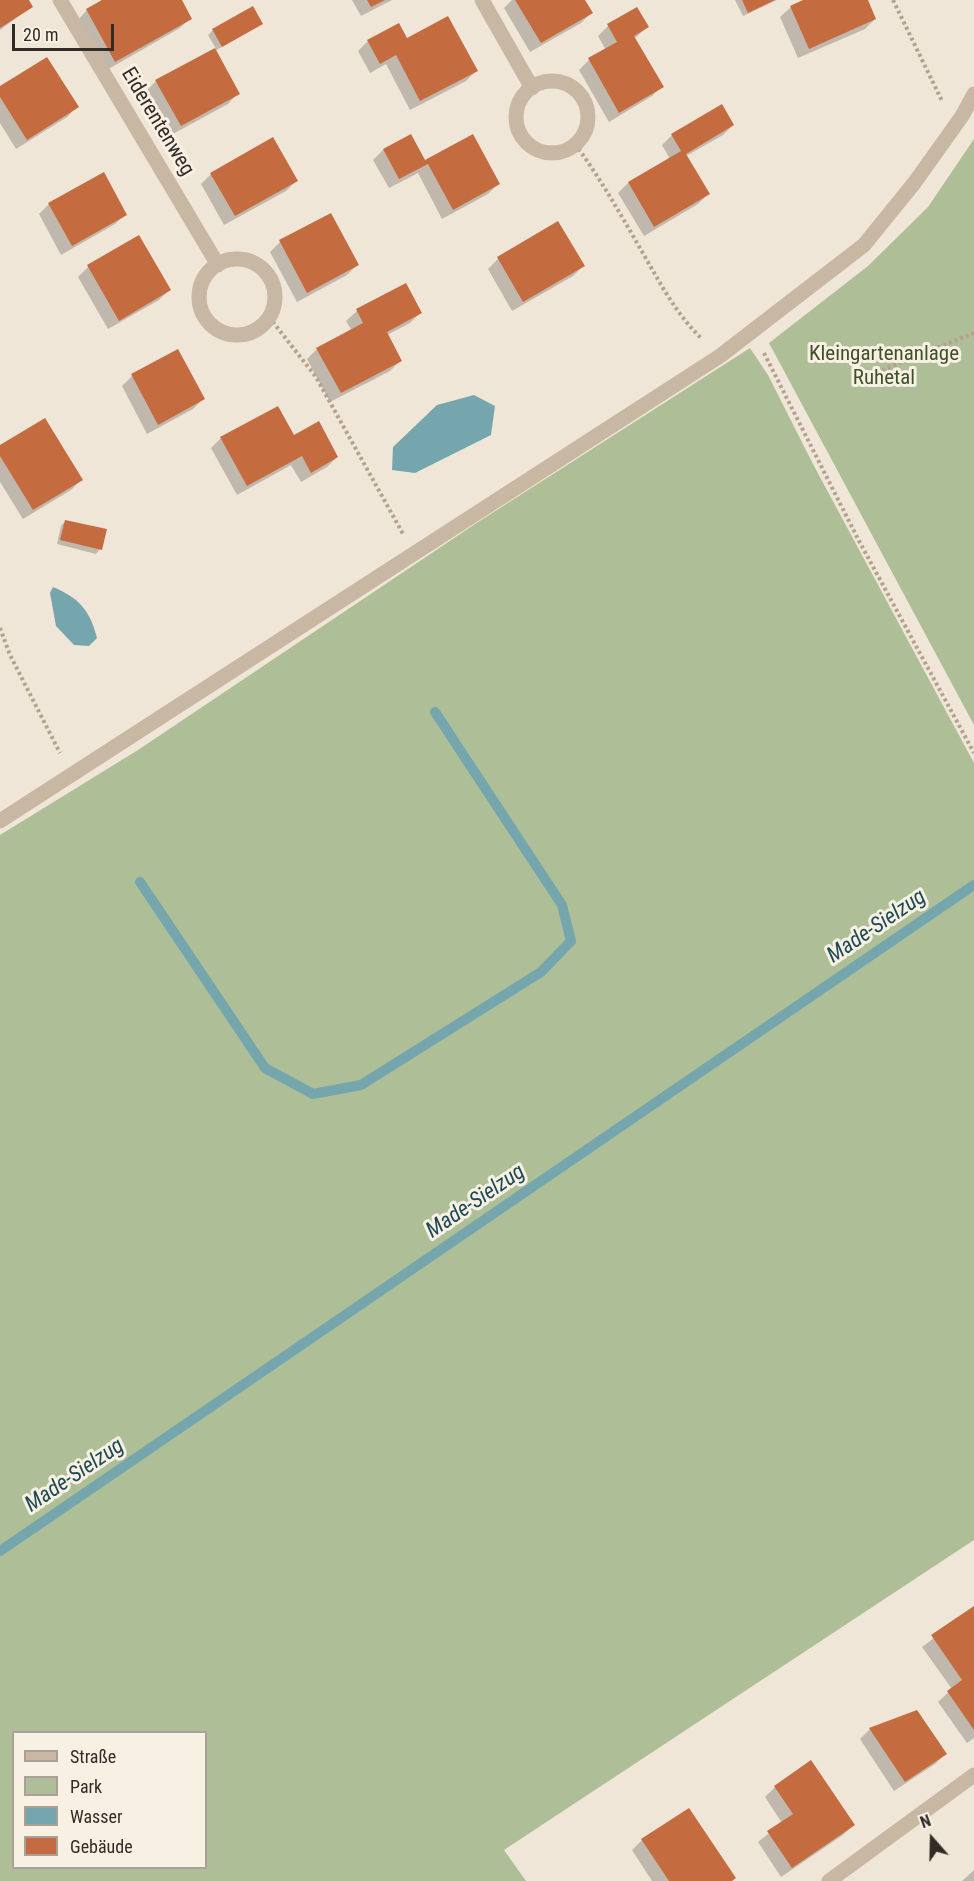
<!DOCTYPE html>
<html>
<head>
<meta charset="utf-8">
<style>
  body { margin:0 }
  #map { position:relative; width:974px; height:1881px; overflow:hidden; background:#f0e6d7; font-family:"Roboto Condensed",sans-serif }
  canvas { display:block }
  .legend { position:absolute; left:12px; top:1731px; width:195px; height:138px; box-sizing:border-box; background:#f8f0e3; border:2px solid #a9a197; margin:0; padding:8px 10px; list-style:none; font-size:18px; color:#332b25 }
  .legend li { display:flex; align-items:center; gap:12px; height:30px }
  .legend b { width:30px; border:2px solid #a9a197 }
  .north { position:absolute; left:902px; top:1809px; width:60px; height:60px; -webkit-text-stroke:4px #f8f0e3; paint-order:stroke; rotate:340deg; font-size:16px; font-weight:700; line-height:24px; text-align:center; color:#332b25 }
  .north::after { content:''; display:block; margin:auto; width:21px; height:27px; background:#332b25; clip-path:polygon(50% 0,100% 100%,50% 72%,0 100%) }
  .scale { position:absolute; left:12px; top:24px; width:102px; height:27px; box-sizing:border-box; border:3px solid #332b25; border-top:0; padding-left:8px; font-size:18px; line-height:21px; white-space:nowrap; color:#332b25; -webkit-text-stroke:4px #f8f0e3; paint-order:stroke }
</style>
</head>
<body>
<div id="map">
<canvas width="974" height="1881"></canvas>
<ul class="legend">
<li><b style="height:8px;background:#c8b7a3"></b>Straße</li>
<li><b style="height:16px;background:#aebf97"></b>Park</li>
<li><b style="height:16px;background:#76a6ad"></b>Wasser</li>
<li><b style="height:16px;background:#c56b40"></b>Gebäude</li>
</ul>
<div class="north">N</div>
<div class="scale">20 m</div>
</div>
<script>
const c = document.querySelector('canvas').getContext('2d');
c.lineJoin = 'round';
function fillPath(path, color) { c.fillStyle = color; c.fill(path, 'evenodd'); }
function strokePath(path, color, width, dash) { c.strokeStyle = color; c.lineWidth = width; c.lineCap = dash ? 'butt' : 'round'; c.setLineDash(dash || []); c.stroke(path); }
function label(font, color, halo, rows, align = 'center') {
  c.font = font + ' "Roboto Condensed",sans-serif'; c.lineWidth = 6; c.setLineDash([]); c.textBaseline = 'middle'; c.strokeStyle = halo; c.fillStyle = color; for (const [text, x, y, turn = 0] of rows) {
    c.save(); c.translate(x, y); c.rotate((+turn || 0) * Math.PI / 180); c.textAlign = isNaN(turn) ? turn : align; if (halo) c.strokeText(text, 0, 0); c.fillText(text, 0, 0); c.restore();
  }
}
const green = new Path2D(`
  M974 139V725L769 343 868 266 928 207Z
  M750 348 768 375 814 466 974 763V1540L504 1850 526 1881H0V835L138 750 475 524ZM206 1732V1868H14V1732Z`);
const water = new Path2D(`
  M474 395 495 406 491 435 415 473 392 470 393 447 437 405Z
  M53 587C79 598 90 610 97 638L89 646 74 645 56 626 50 593Z`);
const shadow = new Path2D(`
  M0 0H27L31 7 0 30Z
  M105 0H180L190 18 180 28 105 71 77 21 87 10Z
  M352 0H392L361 16Z
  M512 0H583L591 13 581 23 530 52 504 8Z
  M735 0H777L743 16Z
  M807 0H866L875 19 865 29 798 58 780 17 791 7Z
  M637 9 647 27 634 39 662 86 652 96 609 122 579 70 589 60 606 50 598 36 608 26Z
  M261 24 215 51 238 93 228 104 171 135 146 91 156 81 216 49 208 35 213 30Z
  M406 40 476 71 466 81 410 110 386 64 370 73 358 51 368 41Z
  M0 88 77 107 67 117 16 149 0 123Z
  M733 125 723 135 686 156 708 194 698 204 644 236 618 193 628 183 670 159 662 145 672 135Z
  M411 136 425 162 498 184 488 194 442 219 418 173 389 188 373 160 383 150Z
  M211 174 296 181 286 191 224 225 201 184Z
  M49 204 126 214 115 224 61 255 39 214Z
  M558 223 583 266 573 276 512 311 488 269 498 259Z
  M138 237 169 290 159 300 108 329 78 277 88 267Z
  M280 242 357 265 347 275 297 302 270 252Z
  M405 285 420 313 410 323 387 335 400 361 390 371 330 402 307 359 317 349 352 331 346 321 357 311Z
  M177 351 203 399 193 409 147 434 122 386 132 376Z
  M293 437 337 457 327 467 301 482 291 465 237 495 211 448 221 438Z
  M0 447 81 480 71 490 23 519 0 482Z
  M65 521 100 549 96 554 57 544 61 526Z
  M974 1608V1738L967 1743 938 1702 952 1689 922 1647Z
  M917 1711 945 1754 935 1764 894 1791 860 1739 870 1729Z
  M775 1787 853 1825 843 1835 781 1877 758 1842 782 1823 765 1797Z
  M642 1840 731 1881H652L632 1850Z
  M974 1870V1881H962L972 1872Z`);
const stream = new Path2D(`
  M140 882 265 1068 313 1094 361 1085 541 972 571 941 562 905 435 712
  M0 1551 974 885`);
const building = new Path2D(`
  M0 0H29L33 7 0 28Z
  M102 0H182L192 19 115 62 86 9Z
  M367 0H385L371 7Z
  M515 0H585L593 13 541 43Z
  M742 0H775L748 13Z
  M803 0H868L876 19 809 49 790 6Z
  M253 6 263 24 222 47 212 29Z
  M637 7 649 27 634 36 664 87 619 113 588 58 617 42 607 24Z
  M448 16 478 71 420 101 396 55 380 64 367 40 399 23 407 38Z
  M215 48 240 94 181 126 155 80Z
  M47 57 79 107 27 140 0 97V86Z
  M722 104 734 125 686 154 710 194 654 227 628 182 681 151 671 134Z
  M411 134 425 160 473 134 500 184 453 210 428 164 399 179 383 149Z
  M273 137 298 181 235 216 210 173Z
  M104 172 127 215 72 246 48 203Z
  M331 213 359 265 307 293 279 240Z
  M558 221 585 266 523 302 497 257Z
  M139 235 171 290 119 321 87 265Z
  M406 283 422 313 387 332 402 361 341 393 316 348 363 323 356 309Z
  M178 349 205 399 158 425 131 374Z
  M278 406 294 435 319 421 338 457 311 473 302 456 247 486 220 437Z
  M45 418 83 480 33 510 0 456V445Z
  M65 520 107 529 102 550 60 540Z
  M974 1606V1730L947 1691 962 1680 931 1635Z
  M917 1710 947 1754 905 1782 869 1728Z
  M811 1760 855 1825 792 1868 767 1831 793 1814 774 1786Z
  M689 1808 736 1878 732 1881H669L641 1839Z`);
const path = new Path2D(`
  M893 0 942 101
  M575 144C601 179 622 217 644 255 661 285 677 315 702 339
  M269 317 316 377 403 534
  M764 353 858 539 974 753
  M860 379 974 333
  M0 628 10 655 60 753`);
const minor = new Path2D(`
  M60 0 218 265
  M482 0 532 88
  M516 117a36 36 0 1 1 72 0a36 36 0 1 1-72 0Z
  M199 297a38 38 0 1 1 76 0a38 38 0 1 1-76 0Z
  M0 821 720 356 864 245 915 182 962 116 974 94
  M829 1881 974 1775`);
const streetNames = [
  ["Eiderentenweg",157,122,59]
];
const parkNames = [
  ["Kleingartenanlage",884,355],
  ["Ruhetal",884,379]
];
const waterNames = [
  ["Made-Sielzug",877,927,-34],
  ["Made-Sielzug",476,1202,-34],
  ["Made-Sielzug",75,1476,-34]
];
fillPath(green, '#aebf97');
fillPath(water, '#76a6ad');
fillPath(shadow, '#0003');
strokePath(stream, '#76a6ad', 10);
fillPath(building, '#c56b40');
strokePath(path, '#b4a18e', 4, [3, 3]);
strokePath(minor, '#c8b7a3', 15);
label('21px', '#332b25', '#f8f0e3', streetNames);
label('21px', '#3f5129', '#f8f0e3', parkNames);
label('italic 22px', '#1b4b54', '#f8f0e3', waterNames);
</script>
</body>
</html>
